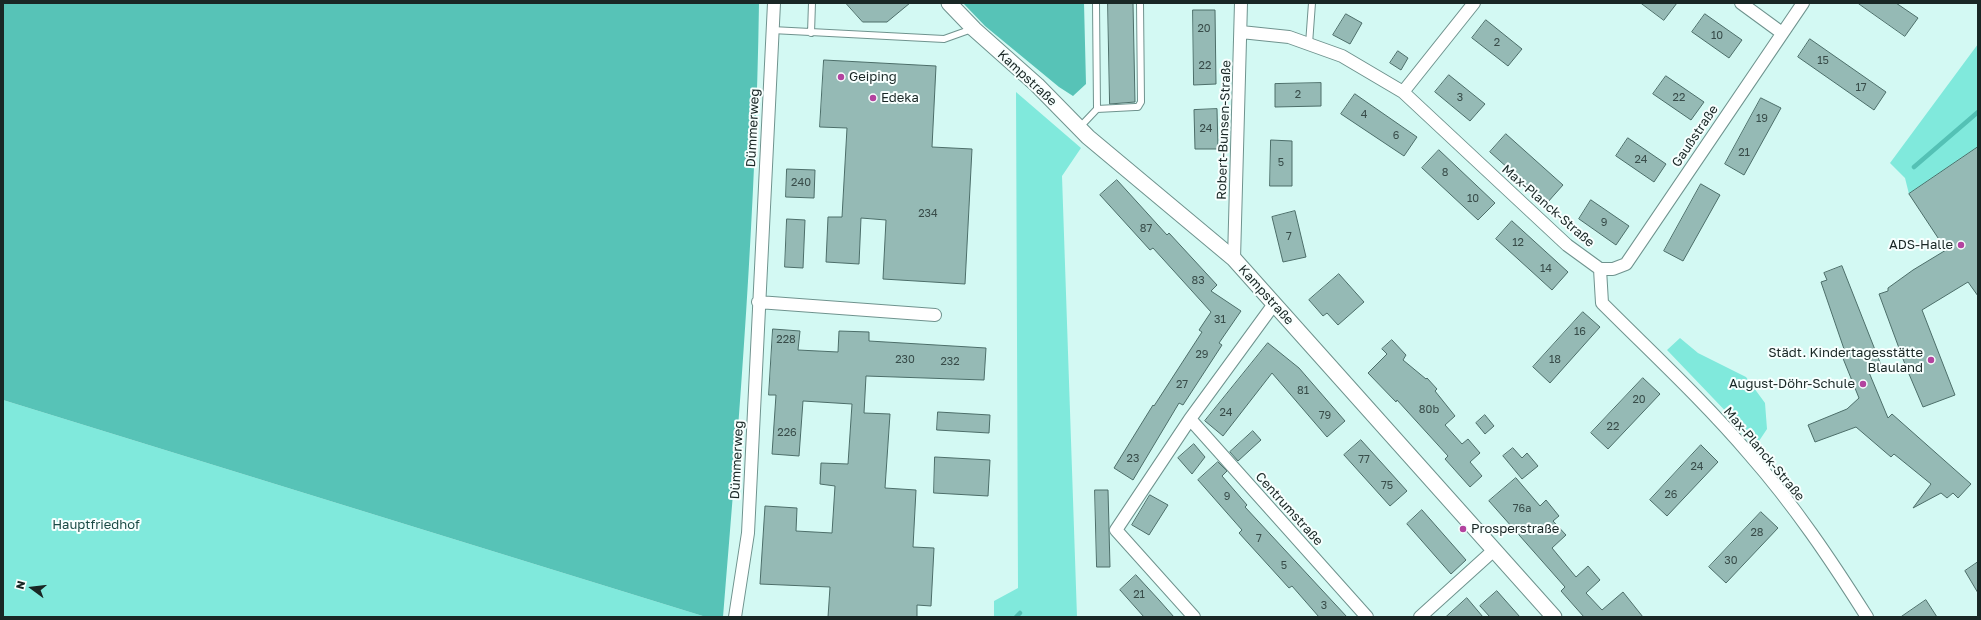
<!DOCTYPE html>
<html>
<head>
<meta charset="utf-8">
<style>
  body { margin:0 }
  #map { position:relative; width:1981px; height:620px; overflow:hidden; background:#d3f9f3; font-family:"Golos Text",sans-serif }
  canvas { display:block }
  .frame { position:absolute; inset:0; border:4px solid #192725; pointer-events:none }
  .north { position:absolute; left:12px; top:568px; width:40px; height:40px; -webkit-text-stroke:3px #f7fffe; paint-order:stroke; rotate:285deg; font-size:11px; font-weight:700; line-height:16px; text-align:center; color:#192725 }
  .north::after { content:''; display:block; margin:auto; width:14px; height:18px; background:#192725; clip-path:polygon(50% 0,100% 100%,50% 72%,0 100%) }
</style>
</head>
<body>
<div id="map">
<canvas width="1981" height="620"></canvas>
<div class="frame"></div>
<div class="north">N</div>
</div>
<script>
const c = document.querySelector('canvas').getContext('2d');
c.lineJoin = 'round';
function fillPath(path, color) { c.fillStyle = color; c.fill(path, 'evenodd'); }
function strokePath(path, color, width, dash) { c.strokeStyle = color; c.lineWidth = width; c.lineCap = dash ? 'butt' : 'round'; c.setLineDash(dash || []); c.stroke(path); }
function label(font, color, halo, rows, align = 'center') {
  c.font = font + ' "Golos Text",sans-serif'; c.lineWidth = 4; c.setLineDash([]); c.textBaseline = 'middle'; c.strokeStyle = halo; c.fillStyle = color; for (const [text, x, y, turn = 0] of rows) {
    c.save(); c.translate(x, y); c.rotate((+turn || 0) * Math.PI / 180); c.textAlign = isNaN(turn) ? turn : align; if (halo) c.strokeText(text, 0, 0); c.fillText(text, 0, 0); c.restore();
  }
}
const green = new Path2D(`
  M1978 44V147L1909 194 1905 178 1890 163Z
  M1016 92 1081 148 1062 176 1077 617H994V601L1018 588Z
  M1680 338 1698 353 1746 377 1765 403 1767 429 1757 444 1667 350Z
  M3 400 706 617H3Z`);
const forest = new Path2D(`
  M3 3H759C756 208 740 413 723 617H706L3 400Z
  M963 3H1084L1086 84 1073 96 1059 87 985 26Z`);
const stream = new Path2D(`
  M1914 167 1978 112
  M1016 617 1020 613`);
const building = new Path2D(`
  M846 3H910L887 22H863Z
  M1108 3H1133L1135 102 1110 104Z
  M1641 3H1677L1664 20Z
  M1858 3H1896L1918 18 1905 36Z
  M1193 10H1215L1216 84 1194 85Z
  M1346 14 1362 23 1350 44 1333 35Z
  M1705 14 1742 40 1729 58 1692 32Z
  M1486 20 1522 49 1508 66 1472 38Z
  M1810 39 1886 92 1874 110 1798 57Z
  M1398 51 1408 58 1401 70 1390 63Z
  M824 60 936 66 932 147 972 149 965 284 883 279 886 220 861 218 859 264 826 262 828 217H842L847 128 820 127Z
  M1449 75 1485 104 1470 121 1435 92Z
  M1666 76 1704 102 1691 120 1653 94Z
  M1321 83V106L1275 107V84Z
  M1355 94 1417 137 1404 156 1341 114Z
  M1761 98 1781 108 1744 175 1725 164Z
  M1217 109 1218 149H1195L1194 110Z
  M1506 134 1563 185 1547 203 1490 152Z
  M1628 138 1666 164 1654 182 1616 156Z
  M1271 140 1292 141V186H1270Z
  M1978 147V296L1968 282 1922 310 1955 395 1923 407 1906 367 1879 294 1888 291V288L1913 270 1946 250 1909 194Z
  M1439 150 1495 203 1478 220 1422 168Z
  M787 169 815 170 814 198 786 197Z
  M1117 180 1167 235 1169 233 1217 285 1211 291 1241 311 1219 343 1222 345 1183 405 1179 403 1133 480 1114 468 1153 405 1154 406 1202 332 1199 330 1211 312 1153 248 1150 250 1100 195Z
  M1701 184 1720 195 1683 261 1664 251Z
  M1591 200 1629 226 1616 245 1579 219Z
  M1295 211 1306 257 1283 262 1272 217Z
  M787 219 805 220 803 268 785 267Z
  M1512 221 1568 272 1552 290 1496 239Z
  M1842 266 1881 365 1868 370 1888 418 1892 414 1971 484 1958 498 1953 493 1947 498 1941 493 1913 508 1931 484 1894 454 1891 457 1856 427 1815 442 1808 425 1847 409 1859 398 1840 351 1844 349 1821 282 1827 280 1824 273Z
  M1339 274 1364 302 1338 325 1327 313 1323 316 1309 300Z
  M1583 312 1600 327 1550 383 1533 367Z
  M773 329 800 331 798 350 838 352 839 331 869 332V341L986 348 984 380 866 376 864 413 890 414 885 488 916 490 913 547 934 548 931 606 917 605V617H828L830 587 760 584 765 506 797 508 796 531 832 533 835 486 820 484 821 463 848 464 852 404 803 401 799 456 772 454 776 395H769Z
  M1392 340 1406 355 1403 360 1426 379 1427 378 1437 389 1435 391 1455 416 1445 425 1462 444 1468 439 1480 453 1470 462 1482 476 1470 487 1445 459 1448 456 1397 400 1396 402 1368 373 1387 354 1382 349Z
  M1268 343 1299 368 1345 421 1327 437 1272 373 1223 436 1205 421Z
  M1643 378 1660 394 1608 449 1591 433Z
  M938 412 990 415 989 433 937 430Z
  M1485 415 1494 426 1485 434 1476 423Z
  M1253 431 1261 440 1238 461 1230 452Z
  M1361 440 1407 491 1390 506 1344 455Z
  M1194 444 1205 457 1192 474 1178 458Z
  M1701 445 1718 462 1667 516 1650 500Z
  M1513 448 1522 458 1527 453 1538 466 1522 479 1503 456Z
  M935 457 990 460 988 496 934 493Z
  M1218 462 1227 471 1222 476 1247 505 1245 507 1347 617H1319L1292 586 1289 588 1239 533 1242 530 1198 480Z
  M1516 478 1540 506 1546 500 1559 516 1553 521 1566 535 1552 548 1576 577 1588 566 1600 580 1586 593 1602 610 1623 592 1643 617H1584L1561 591 1565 587 1489 501Z
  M1095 490H1108L1110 567H1097Z
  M1150 495 1168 505 1149 535 1132 525Z
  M1422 510 1466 560 1451 574 1407 524Z
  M1761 512 1778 528 1726 583 1709 567Z
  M1978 562V593L1965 571Z
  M1136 575 1159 600 1174 617H1144L1120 590Z
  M1497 591 1520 617H1490L1480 606Z
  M1467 598 1483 617H1446Z
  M1926 600 1937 617H1901Z`);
const service = new Path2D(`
  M772 30 944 39 972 29
  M811 33 812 3
  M1309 44 1312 3
  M1097 109 1135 107H1138L1141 102 1140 3
  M1079 128 1097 109 1096 3`);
const minor = new Path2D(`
  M1741 3 1782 33
  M1241 32 1289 37 1342 56 1403 92 1567 245 1600 269
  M1403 92 1474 3
  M1234 259 1241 3
  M1600 269 1602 303C1652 353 1704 401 1750 455 1794 505 1831 560 1867 617
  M1600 269H1613L1626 264 1803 3
  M758 302 935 315
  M1190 419 1367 617
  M735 617 748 533 774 3
  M1194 617 1116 530 1190 419 1274 304
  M1420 617 1494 550`);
const tertiary = new Path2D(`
  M949 3 974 29 1037 85 1088 137 1234 259 1554 617`);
const markers = [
  [841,77,4,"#b3439f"],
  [873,98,4,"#b3439f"],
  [1961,245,4,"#b3439f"],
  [1931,360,4,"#b3439f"],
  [1863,384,4,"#b3439f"],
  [1463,529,4,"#b3439f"]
];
const numberNames = [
  ["20",1204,29],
  ["10",1717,36],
  ["2",1497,43],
  ["15",1823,61],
  ["22",1205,66],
  ["17",1861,88],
  ["2",1298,95],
  ["3",1460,98],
  ["22",1679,98],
  ["4",1364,115],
  ["19",1762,119],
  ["24",1206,129],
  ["6",1396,136],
  ["21",1744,153],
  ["24",1641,160],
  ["5",1281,163],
  ["8",1445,173],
  ["240",801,183],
  ["10",1473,199],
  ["234",928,214],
  ["9",1604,223],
  ["87",1146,229],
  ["7",1289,237],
  ["12",1518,243],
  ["14",1546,269],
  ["83",1198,281],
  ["31",1220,320],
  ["16",1580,332],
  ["228",786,340],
  ["29",1202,355],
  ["230",905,360],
  ["18",1555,360],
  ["232",950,362],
  ["27",1182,385],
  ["81",1303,391],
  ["20",1639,400],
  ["80b",1429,410],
  ["24",1226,413],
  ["79",1325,416],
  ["22",1613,427],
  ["226",787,433],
  ["23",1133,459],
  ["77",1364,460],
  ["24",1697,467],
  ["75",1387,486],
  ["26",1671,495],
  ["9",1227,497],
  ["76a",1522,509],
  ["28",1757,533],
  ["7",1259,539],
  ["30",1731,561],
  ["5",1284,566],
  ["21",1139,595],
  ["3",1324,606]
];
const poiNames = [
  ["Geiping",849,77],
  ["Edeka",881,98],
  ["ADS-Halle",1953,245,"right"],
  ["Städt. Kindertagesstätte",1923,353,"right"],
  ["Blauland",1923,368,"right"],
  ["August-Döhr-Schule",1855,384,"right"],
  ["Prosperstraße",1471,529]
];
const streetNames = [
  ["Kampstraße",1027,78,43],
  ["Dümmerweg",753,128,-87],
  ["Robert-Bunsen-Straße",1224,130,-88],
  ["Gaußstraße",1695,136,-56],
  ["Max-Planck-Straße",1548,206,41],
  ["Kampstraße",1266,295,48],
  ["Max-Planck-Straße",1764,454,50],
  ["Dümmerweg",737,460,-87],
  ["Centrumstraße",1289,509,48]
];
const parkNames = [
  ["Hauptfriedhof",96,525]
];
fillPath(green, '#80e9dc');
fillPath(forest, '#57c3b7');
strokePath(stream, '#54c1b5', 4.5);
fillPath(building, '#95bab5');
strokePath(building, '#4c6e69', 1);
strokePath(service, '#6f938e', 8);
strokePath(minor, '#6f938e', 14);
strokePath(tertiary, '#6f938e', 17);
strokePath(service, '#fff', 6);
strokePath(minor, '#fff', 12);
strokePath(tertiary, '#fff', 15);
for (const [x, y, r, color] of markers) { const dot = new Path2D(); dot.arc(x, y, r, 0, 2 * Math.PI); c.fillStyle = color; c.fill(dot); strokePath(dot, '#f7fffe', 1.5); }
label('11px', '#384c49', null, numberNames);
label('13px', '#192725', '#f7fffe', poiNames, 'left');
label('13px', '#192725', '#f7fffe', streetNames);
label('13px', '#1b4b46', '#f7fffe', parkNames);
</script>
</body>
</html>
